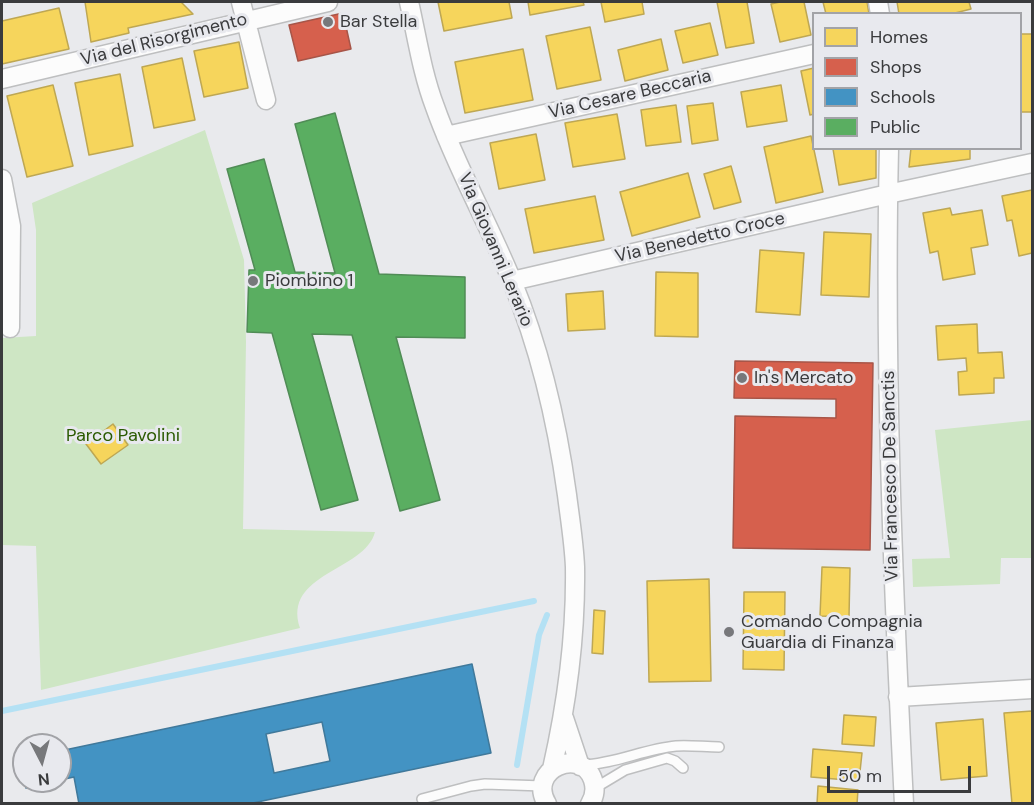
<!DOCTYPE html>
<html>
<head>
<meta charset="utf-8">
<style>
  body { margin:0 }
  #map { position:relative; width:1034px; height:805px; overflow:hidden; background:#e9eaed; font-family:"DM Sans",sans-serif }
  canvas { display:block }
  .frame { position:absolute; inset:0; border:3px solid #3a3b3d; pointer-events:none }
  .legend { position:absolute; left:812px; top:12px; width:210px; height:138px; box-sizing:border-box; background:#e8e9ee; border:2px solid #a2a3a7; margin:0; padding:8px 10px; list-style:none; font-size:18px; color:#3a3b3d }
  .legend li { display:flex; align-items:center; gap:12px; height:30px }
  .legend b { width:30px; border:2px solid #a2a3a7 }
  .north { position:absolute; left:12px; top:733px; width:60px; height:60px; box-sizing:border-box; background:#e8e9ee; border:2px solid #a2a3a7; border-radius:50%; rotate:174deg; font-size:16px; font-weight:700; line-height:24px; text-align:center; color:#3a3b3d }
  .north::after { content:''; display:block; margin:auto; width:21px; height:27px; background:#77787b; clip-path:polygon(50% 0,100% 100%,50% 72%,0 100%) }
  .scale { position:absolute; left:827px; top:766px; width:144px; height:27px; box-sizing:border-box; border:3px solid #3a3b3d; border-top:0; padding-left:8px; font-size:18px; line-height:21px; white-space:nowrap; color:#3a3b3d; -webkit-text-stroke:4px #e8e9ee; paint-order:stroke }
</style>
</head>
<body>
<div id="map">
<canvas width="1034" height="805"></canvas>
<div class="frame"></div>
<ul class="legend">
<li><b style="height:16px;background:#f6d55c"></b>Homes</li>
<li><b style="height:16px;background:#d6604d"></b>Shops</li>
<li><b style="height:16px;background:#4393c3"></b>Schools</li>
<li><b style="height:16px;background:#5aae61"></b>Public</li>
</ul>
<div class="north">N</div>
<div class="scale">50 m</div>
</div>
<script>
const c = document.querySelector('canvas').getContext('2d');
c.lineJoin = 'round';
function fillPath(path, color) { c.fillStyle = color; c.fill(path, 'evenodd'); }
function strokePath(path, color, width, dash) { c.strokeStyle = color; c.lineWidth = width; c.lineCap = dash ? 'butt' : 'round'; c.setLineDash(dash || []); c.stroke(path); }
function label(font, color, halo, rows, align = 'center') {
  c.font = font + ' "DM Sans",sans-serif'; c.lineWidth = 6; c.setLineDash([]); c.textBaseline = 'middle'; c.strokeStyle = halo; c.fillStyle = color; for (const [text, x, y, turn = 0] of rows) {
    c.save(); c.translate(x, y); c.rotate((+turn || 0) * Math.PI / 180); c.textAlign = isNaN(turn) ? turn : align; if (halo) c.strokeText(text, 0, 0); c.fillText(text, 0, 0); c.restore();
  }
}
const green = new Path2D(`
  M205 130 244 260 246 342 243 529 375 532C365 571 282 573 300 628L41 690 36 546 2 545V338L36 336V230L32 203Z
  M1032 420V558H1001L1000 584 913 587 912 559 950 558 935 430Z`);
const homes = new Path2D(`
  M85 2H181L193 14 128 28 129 33 91 42Z
  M438 2H509L512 18 444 31Z
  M528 2H583L584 5 530 15Z
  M601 2H642L644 14 605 22Z
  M717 2H747L754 43 726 48Z
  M780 2H804L811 35 780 42 771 4Z
  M823 2H867L869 14H826Z
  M897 2H969L971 9 951 14H899Z
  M59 8 69 49 2 64V21Z
  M710 23 718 55 683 63 675 31Z
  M590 27 601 80 557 89 546 36Z
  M1020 34H1032V112H1020Z
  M661 39 668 70 625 81 618 50Z
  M239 42 248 88 204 97 194 51Z
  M523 49 533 100 465 113 455 62Z
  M182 58 195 120 154 128 142 67Z
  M814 68V114L810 115 801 71Z
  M120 74 133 146 89 155 75 83Z
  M53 85 73 166 27 177 7 96Z
  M781 85 787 121 747 127 741 92Z
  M713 103 718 140 692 144 687 106Z
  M676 105 681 142 646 146 641 110Z
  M617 114 625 159 573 167 565 123Z
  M536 134 545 180 499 189 490 143Z
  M811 136 823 192 776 203 764 147Z
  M837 148H876V178L839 185 833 149Z
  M911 148H970V159L909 167Z
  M731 166 741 202 714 209 704 174Z
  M688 173 700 217 632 236 620 192Z
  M1032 190V253L1019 256 1012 220 1007 221 1002 196Z
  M595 196 604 240 534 253 525 209Z
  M950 208 952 215 982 210 988 245 971 248 975 274 943 280 938 251 930 253 923 213Z
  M824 232 871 234 869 297 821 295Z
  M760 250 804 253 800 315 756 312Z
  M656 272 698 273V337L655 336Z
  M603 291 605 329 568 331 566 294Z
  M977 324 978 353 1002 352 1004 378H994V393L959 395 958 372 967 371 966 358 938 360 936 326Z
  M113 424 128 445 101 464 86 444Z
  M822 567 850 568 849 617 820 616Z
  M709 579 711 681 649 682 647 581Z
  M744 592H785L784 670 743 669Z
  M594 610 605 611 603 654 592 653Z
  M1032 711V804H1012L1004 713Z
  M844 715 876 717 874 746 842 744Z
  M983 719 987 776 941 780 936 723Z
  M813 749 862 753 859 781 811 777Z
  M818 786 858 790 857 804H817Z`);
const shops = new Path2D(`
  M343 13 351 49 298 61 289 25Z
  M735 361 873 363 870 550 733 548 735 416 836 418V399L734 398Z`);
const schools = new Path2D(`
  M472 664 491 753 248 804H79L74 777 60 780V751ZM322 722 330 761 274 773 266 734Z
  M24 781H56L26 788Z`);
const public = new Path2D(`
  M335 113 379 274 465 277V338L396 337 440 500 400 511 352 335 312 334 358 500 321 510 272 333 247 332 249 270H255L227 169 264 159 295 272 335 273 295 124Z`);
const stream = new Path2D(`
  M2 711 534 601
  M517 765 539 635 547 615`);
const lane = new Path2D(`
  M583 765C615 764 644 749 676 746 690 745 705 747 719 747
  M595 788 625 770 667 758 675 761 683 768
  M422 799 471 786 485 784 543 786`);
const street = new Path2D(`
  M241 2 266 100
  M409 2C417 37 422 73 435 107 456 167 488 222 512 281 540 349 557 422 567 495 570 519 574 543 575 567 576 636 567 703 552 769
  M878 2 880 14
  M2 79 328 2
  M446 136 814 54
  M889 148C884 367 893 585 904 804
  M2 179 11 226 10 328
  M512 281 888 194 1032 163
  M898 697 1032 689
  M564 718 580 766
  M547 804C526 769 582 746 593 780 596 789 595 796 590 804`);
const markers = [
  [328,22,6,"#77787b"],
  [253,281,6,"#77787b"],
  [742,378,6,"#77787b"],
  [729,632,6,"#77787b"]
];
const poiNames = [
  ["Bar Stella",340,22],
  ["Piombino 1",265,281],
  ["In's Mercato",754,378],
  ["Comando Compagnia",741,622],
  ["Guardia di Finanza",741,643]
];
const streetNames = [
  ["Via del Risorgimento",164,40,-14],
  ["Via Cesare Beccaria",630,95,-13],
  ["Via Benedetto Croce",700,238,-13],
  ["Via Giovanni Lerario",495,250,67],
  ["Via Francesco De Sanctis",891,476,-91]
];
const parkNames = [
  ["Parco Pavolini",123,436]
];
fillPath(green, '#cee6c4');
fillPath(homes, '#f6d55c');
strokePath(homes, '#bea753', 1.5);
fillPath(shops, '#d6604d');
strokePath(shops, '#a75548', 1.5);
fillPath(schools, '#4393c3');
strokePath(schools, '#40799b', 1.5);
fillPath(public, '#5aae61');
strokePath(public, '#508c56', 1.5);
strokePath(stream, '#b4e1f4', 6);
strokePath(lane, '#bebfc0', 12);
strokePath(street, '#bebfc0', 21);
strokePath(lane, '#fcfcfc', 9);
strokePath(street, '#fcfcfc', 18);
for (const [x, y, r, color] of markers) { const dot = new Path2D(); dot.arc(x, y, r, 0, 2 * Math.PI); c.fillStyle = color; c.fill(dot); strokePath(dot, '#e8e9ee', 2); }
label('18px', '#3a3b3d', '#e8e9ee', poiNames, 'left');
label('18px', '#3a3b3d', '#e8e9ee', streetNames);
label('18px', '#2a5a01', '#e8e9ee', parkNames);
</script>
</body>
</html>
